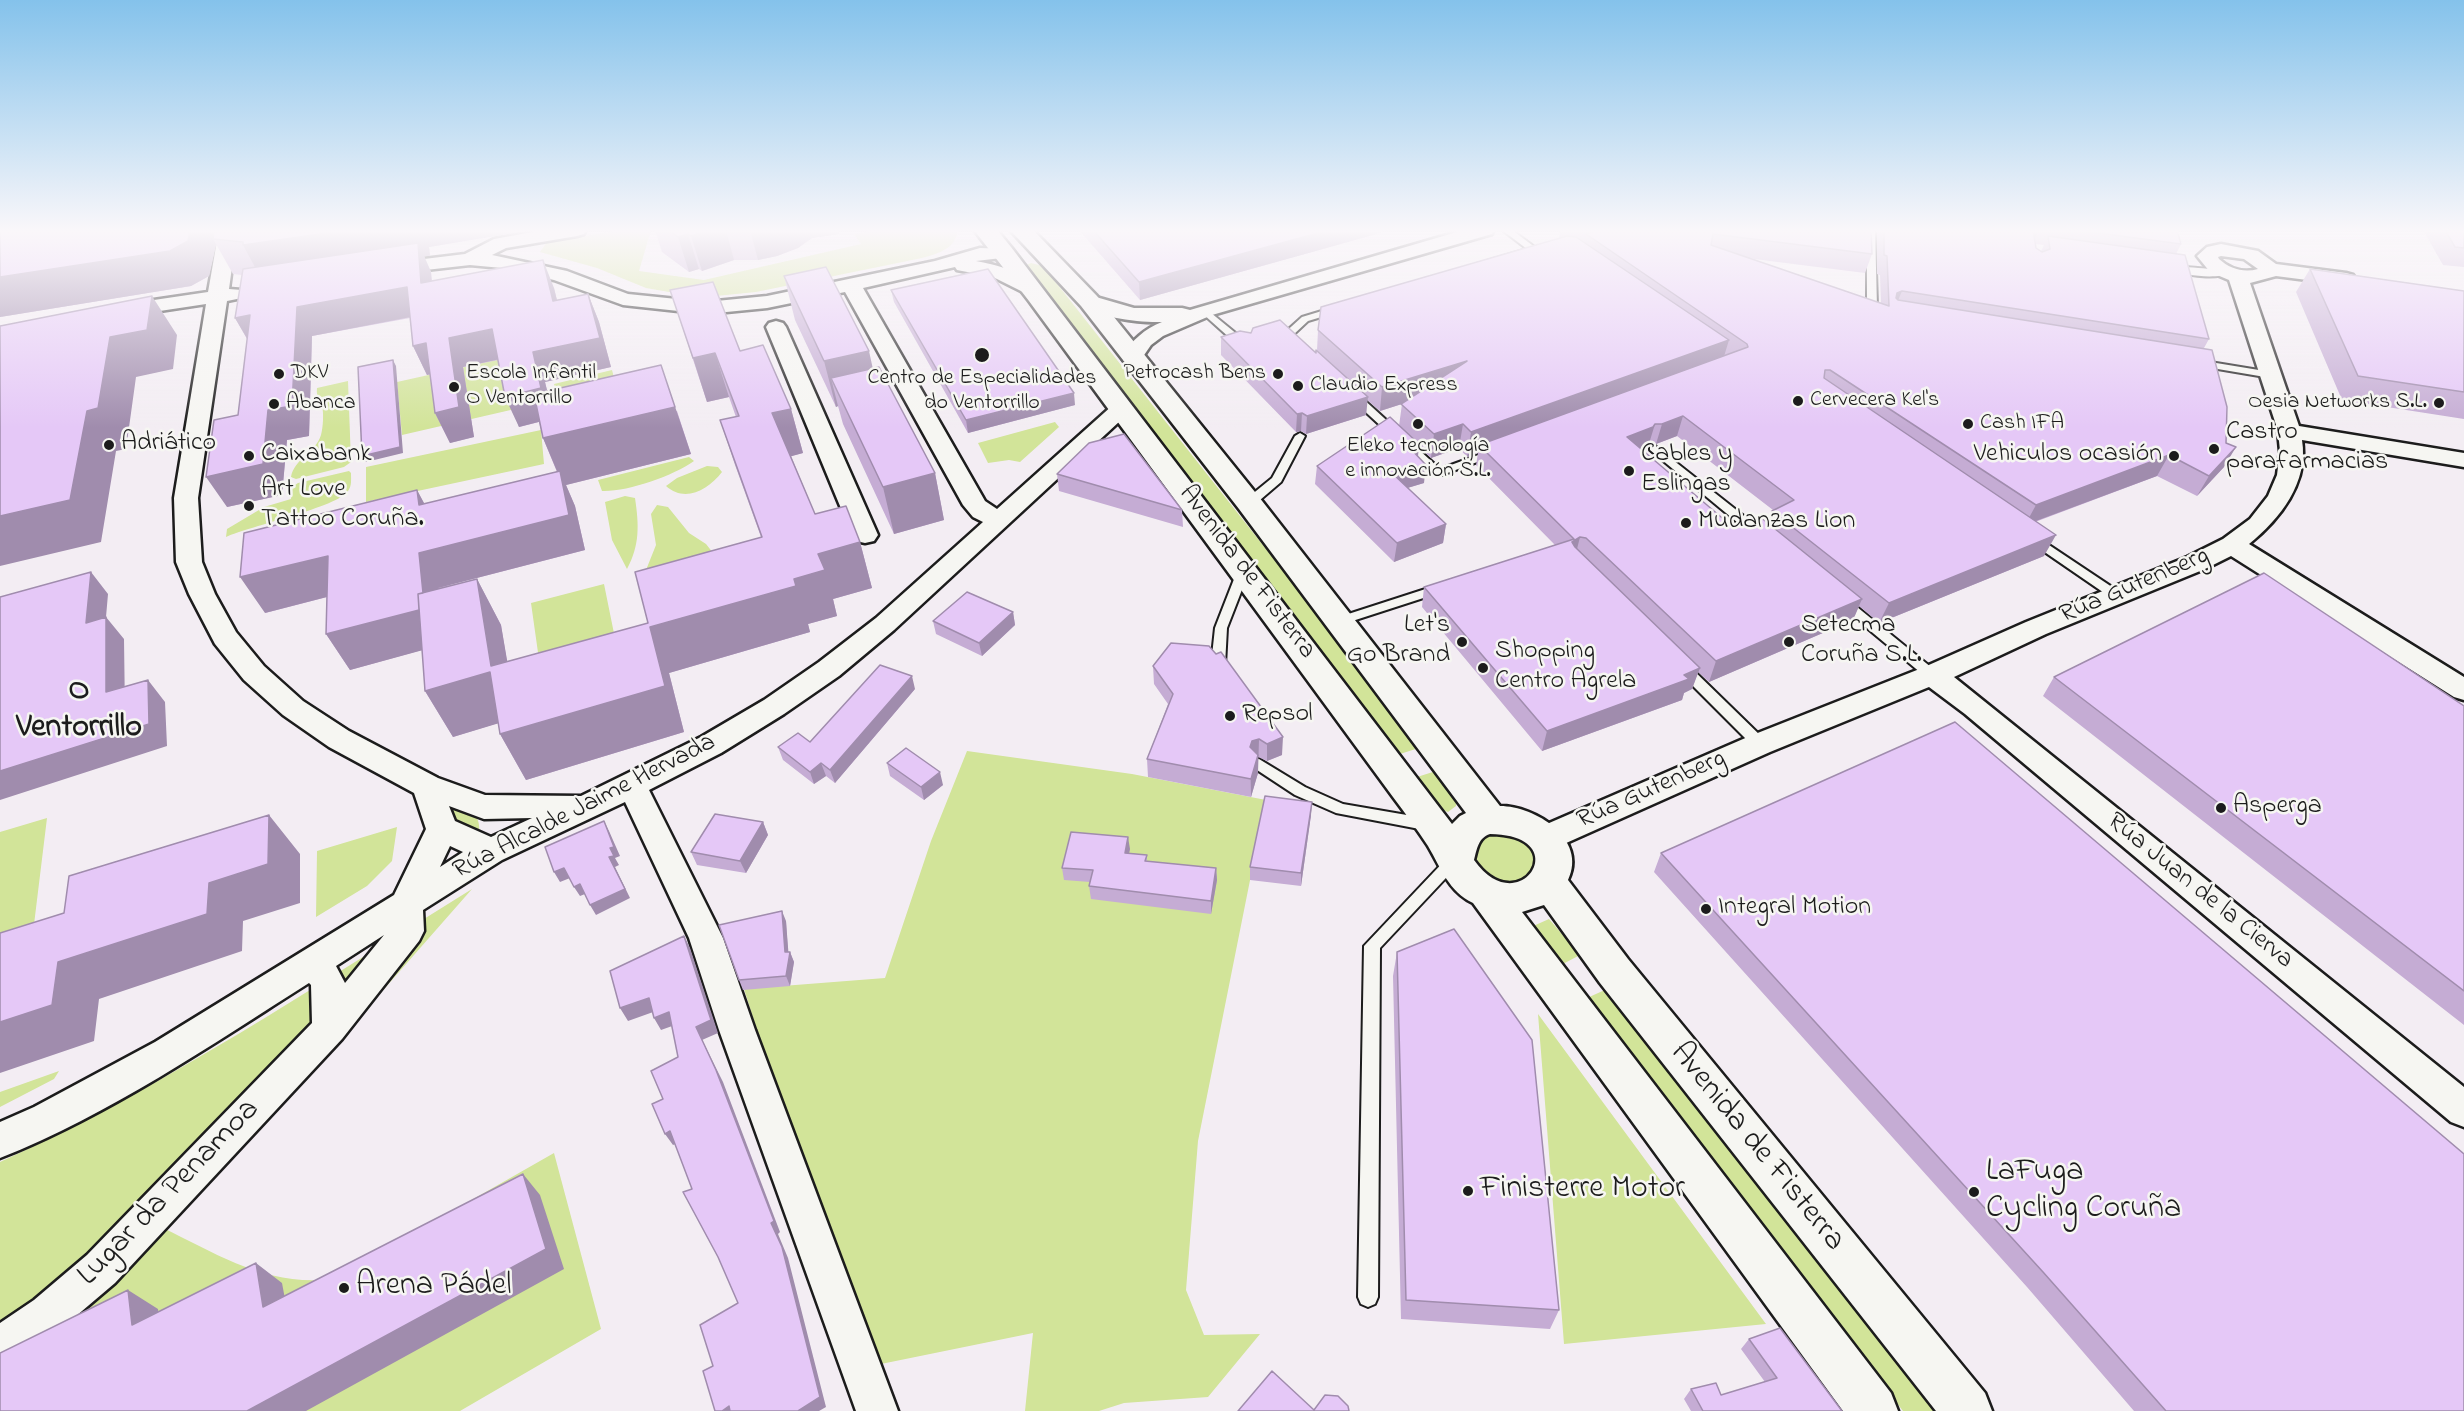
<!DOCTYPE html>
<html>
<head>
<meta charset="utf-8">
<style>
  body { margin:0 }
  canvas { display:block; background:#f3edf3 }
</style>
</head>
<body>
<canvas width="2464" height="1411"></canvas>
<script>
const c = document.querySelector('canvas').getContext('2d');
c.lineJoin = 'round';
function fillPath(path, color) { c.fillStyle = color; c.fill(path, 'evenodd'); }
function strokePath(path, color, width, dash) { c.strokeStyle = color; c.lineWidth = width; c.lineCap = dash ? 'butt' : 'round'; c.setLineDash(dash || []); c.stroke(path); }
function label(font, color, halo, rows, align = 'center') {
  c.font = font + ' "Indie Flower",sans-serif'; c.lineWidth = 5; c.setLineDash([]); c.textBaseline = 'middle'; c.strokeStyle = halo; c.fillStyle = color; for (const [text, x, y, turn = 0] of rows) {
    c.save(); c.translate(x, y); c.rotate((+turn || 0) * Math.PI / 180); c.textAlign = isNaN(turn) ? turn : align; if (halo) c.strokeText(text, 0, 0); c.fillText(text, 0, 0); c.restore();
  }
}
const green = new Path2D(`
  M622 230H651L639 271 704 280 861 244 854 234 877 230 958 231C955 249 937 254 922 258L756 292 716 296 686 295 646 288 597 268 540 252 547 242Z
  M1031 263 1043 266 1422 747 1400 754 1029 269 1027 265Z
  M505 358 515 409 402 435 397 382Z
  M612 370 617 389 558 402 554 384Z
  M348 381 351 462 344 467 296 479 291 477C294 459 316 452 321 435 323 428 324 413 322 406 319 398 316 397 317 388Z
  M1055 422 1059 427 1020 462 1009 460 988 463 978 443Z
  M541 430 544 464 366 502V467Z
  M689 457 694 461C673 476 627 492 602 491L598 480Z
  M707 466 718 467 722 472C708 490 685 503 666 486L677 478Z
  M349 471 351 473C351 479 352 486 348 491 338 507 250 526 226 537L227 529 264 507 291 499 292 487 298 483Z
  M625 496 635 498C639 525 640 545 627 569L612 540 605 502Z
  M657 505 668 507 689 533 706 544 721 563 644 575 656 545 651 514Z
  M604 584 622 673 544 695 531 603Z
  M967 751 1132 774 1266 800 1198 1141 1186 1290 1204 1335 1260 1334 1208 1397 1124 1403 1099 1411H1025L1033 1333 881 1364 780 1104 744 989 885 978 931 841Z
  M1436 771 1457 799 1456 806 1448 812 1440 809 1417 777Z
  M455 805C473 812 481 814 479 835L466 834 446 812Z
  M47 818 31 949 0 959V832Z
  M397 827 392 861 367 886 316 917 317 851Z
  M1509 831 1536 848V875L1506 886 1475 870 1472 843 1487 832Z
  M472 889 276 1112 163 1228C219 1255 268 1287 333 1279L554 1153 601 1329 460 1411H0V1162C166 1086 318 984 472 889Z
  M1549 919 1580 955 1561 965 1531 927Z
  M1607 989 1938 1411H1903L1587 998Z
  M1538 1014 1766 1324 1564 1344Z
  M59 1071 54 1079 0 1107V1092Z`);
const service = new Path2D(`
  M1502 230H1512L1536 248 1577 252 1740 365 1442 475H1434L1282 335 1302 317 1527 249ZM1534 253 1572 257 1727 364 1440 469 1293 335 1308 321Z
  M1867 230H1875L1877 307 1872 310 1857 303 1862 300 1867 302Z
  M2172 266C2182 267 2225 269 2230 272 2216 281 2185 274 2169 271L2167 269Z
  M1205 308 1249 344V348H1241L1202 313 1200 311Z
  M2198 360 2271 372 2276 375 2271 378 2194 365V361Z
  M1300 433 1305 436 1281 482 1253 506H1245L1243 503 1245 500 1272 478 1295 436Z
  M1654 445 1763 531 1765 534 1763 537H1755L1650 450V446Z
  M2034 535 2121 593 2123 596 2121 599H2113L2030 542 2028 539 2030 536Z
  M1244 565 1250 569 1227 628 1225 665 1218 670 1211 665 1215 628 1238 569Z
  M1441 584 1447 588 1445 591 1340 625 1334 621 1336 618Z
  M1842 597 1846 598 1937 672 1939 675 1937 678H1927L1838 604 1836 601Z
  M1682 662 1687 664 1765 740 1767 744 1765 748H1755L1677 670 1675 667 1677 664Z
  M1259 759 1305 787 1343 804 1430 819 1435 821 1437 825 1435 829 1430 831 1336 813 1295 795 1254 768 1252 764 1254 760Z
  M1455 853 1460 855 1462 859 1460 863 1380 948 1378 1297 1375 1304 1368 1307 1361 1304 1358 1297 1364 946 1450 855Z`);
const minor = new Path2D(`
  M219 230H237L229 289 242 290 245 294 242 298 227 301 198 498 202 562 215 594 236 632 264 666 303 701 349 731 438 778 485 795 581 796 701 737 764 700 819 662 876 618 983 522 973 517 963 505 845 292 767 308 706 314 623 305 554 280 502 268 470 265 390 274 383 272 380 268 383 264 465 254 494 239 544 230H586L584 234 577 236 506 248 492 255 567 271 628 294 706 302 767 296 935 261 980 248 1010 249 1013 253 1010 257 976 261C994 264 1031 274 1042 289L1039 293H1025L993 277 957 270 955 267 863 288 985 501 997 509 1114 404 1122 402 1130 404 1133 409 894 630 839 676 784 714 721 753 649 790 723 938 755 1030 898 1411H856L719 1030 689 938 625 802 502 860 423 910 424 931 419 941 342 1039 115 1283 62 1328 15 1363 0 1369V1323L34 1300 87 1255 312 1023 311 985 309 983C211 1045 109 1115 0 1158V1122L34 1107 155 1042 394 895 426 829 414 793 329 747 283 715 244 680 215 644 189 594 176 562 174 498 206 304 120 317 113 315 110 311 113 307 120 305 208 292ZM449 806 484 819 532 818 491 837 455 821ZM450 846 463 852 440 867ZM384 935 345 983 336 966Z
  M1464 230H1494L1492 234 1212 315 1163 336 1151 345 1140 361 1132 362 1124 361 1121 356C1133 340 1144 329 1162 322 1143 323 1091 318 1079 301L1082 297 1089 295 1134 308H1182L1190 310Z
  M2221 244 2258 251 2276 264 2346 273 2353 275 2356 279 2353 283 2346 285 2276 276 2250 283 2299 426 2464 453V467L2302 440C2309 482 2280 519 2249 544L2464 677V700L2454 697 2231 556 2205 569 2046 634 1954 677 2464 1087V1127L2451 1122 1965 714 1929 687 1770 752 1555 848 1544 851 1533 848 1528 839 1533 830 1750 736 1922 668 2026 622 2187 557 2223 539 2250 519 2268 496 2277 475 2280 451 2278 431 2229 280 2210 272 2197 256 2207 247ZM2221 256 2244 259 2258 269C2244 273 2230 269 2219 259L2218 257Z
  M776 321 783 323 786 327 878 535 874 541 865 543 856 541 852 535 766 327 769 323Z`);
const secondary = new Path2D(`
  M974 230H997L1011 247 1452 824 1460 816 1466 813 1239 509 1081 306 1010 230H1033L1097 296 1259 497 1500 806C1535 806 1588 839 1568 880L1628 959 1985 1393 1992 1411H1936L1600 983 1544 905 1522 912 1891 1393 1898 1411H1843L1473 903C1449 892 1441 868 1428 846 1417 829 1405 813 1393 797L1029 301ZM1490 834C1578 835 1519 924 1474 860 1477 849 1478 838 1490 834Z`);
const wall = new Path2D(`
  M0 230H531L429 247 430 256H424L431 272 432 281 554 288 557 300 588 294 599 322 611 367 545 382 547 391 677 411 691 454 566 485 575 506 585 550 438 588 477 579 501 625 507 662 648 623 761 537 735 465 720 420 736 417 729 397 707 402 670 290 740 351 791 409 803 453 791 456 815 514 860 542 872 588 833 599 837 616 808 624 810 632 669 673 684 732 526 780 500 734 498 723 453 737 425 691 422 650 350 670 326 634 327 597 265 613 417 490 424 504 557 472 543 438 539 422 519 427 498 360 463 367 474 437 450 443 435 413 430 374 427 375 413 346 410 318 312 336 309 436 287 440 282 495 227 507 247 339 235 318 242 275 233 274 216 244 209 276 191 286 0 317Z
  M655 230H838L839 234 812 238 798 248 777 256 758 260H734L702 271 699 269 689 272 662 252Z
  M1079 230H1386L1373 235 1140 300Z
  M1560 230H1871L1872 254 1865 273 1746 258 1881 304 1880 275 1877 274V230H2177L2181 244 2176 254 2209 339 2204 348 2224 467 2197 496 2157 476 2035 522 2044 556 1879 623 1859 606 1853 620 1709 682 1698 672 1692 689 1684 693 1682 700 1542 751 1422 607 1424 587 1555 545 1476 465 1478 453 1467 457 1459 448 1431 458 1419 447 1418 457 1424 483 1407 488 1446 524 1443 543 1394 562 1315 484 1317 466 1399 426 1402 404 1380 411 1367 400 1366 415 1306 434 1301 431 1296 432 1221 355V337L1316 353 1317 351 1318 330 1559 238ZM2036 244 2044 245 2041 251 2036 248ZM1677 436 1773 510 1772 511 1767 523 1734 528 1641 449 1648 447 1649 444H1656Z
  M2423 230H2464V267L2443 265Z
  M2310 269 2464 291V419L2342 400 2296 292Z
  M784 276 873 368 935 473 944 520 894 534 843 424 838 406 836 407 795 320Z
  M891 290 1075 405 968 433 894 302Z
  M1057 474 1182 510 1183 527 1059 491Z
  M1013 612 1015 625 982 656 936 634 933 621Z
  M1171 643 1282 755 1267 761 1258 757V773L1251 797 1148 777 1147 759 1168 704 1154 684 1153 666Z
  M2054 677 2464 706V1025L2043 696Z
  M915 689 835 783 826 776 814 784 783 760 778 747 810 742Z
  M887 763 943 785 924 800 890 776Z
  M1311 815 1301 886 1250 880V867Z
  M763 822 768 835 746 873 697 865 691 852Z
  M1130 849 1129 853 1147 855V861L1216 868 1217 880 1211 914 1091 899 1089 886 1090 882 1064 880 1062 868Z
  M1661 853 2464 1411H2134L2027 1287 1654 872Z
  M786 921 788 952H790L794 962 790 986 743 990 739 980Z
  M1397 952 1559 1310 1550 1329 1401 1319 1393 976Z
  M1749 1339 1842 1411H1691L1684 1399 1691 1389 1721 1395 1765 1382 1741 1349Z`);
const shadedWall = new Path2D(`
  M190 230H219L213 239 216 244 209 276 191 286 0 317V277Z
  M348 230H531L429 247 430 256H424L431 272 434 312 421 283 262 280 243 245Z
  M709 230H726L734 260 702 271 691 236Z
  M750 230H838L839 234 812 238 798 248 777 256 758 260Z
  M1329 230H1386L1373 235 1140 300 1139 282Z
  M2033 230H2039L2032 244Z
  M688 234 699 269 689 272 678 237Z
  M543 260 554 288 564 330 553 301Z
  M407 287 421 315 312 336 309 436 287 440 282 495 227 507 206 477 268 410 297 307Z
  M1902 291 1894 310 1897 293Z
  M588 294 599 322 611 367 545 382 554 418 519 427 505 397 533 352Z
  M152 296 177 335 173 369 136 377 126 449 116 451 101 542 0 566V516L87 411 110 337Z
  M250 315 252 347 235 318Z
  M492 329 505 358 463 367 474 437 450 443 435 413 449 338Z
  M1729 340 1722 363 1479 445 1478 453 1467 457 1471 432Z
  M426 343 440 372 427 375 413 346Z
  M869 351 879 397 831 378 838 406 836 407 824 361Z
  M715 353 729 397 707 402 693 358Z
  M393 360 396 366 403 453 366 462 362 456Z
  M1467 361 1464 384 1380 411 1382 387Z
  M661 365 691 454 566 485 575 506 585 550 438 588 445 644 350 670 326 634 419 553 562 483 543 438Z
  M1074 393 1075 405 968 433 966 420Z
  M1368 397 1366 415 1306 434 1307 416Z
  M791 409 803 453 785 458 772 413Z
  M1302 413 1301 431 1296 432 1297 414Z
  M1683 416 1677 436 1656 444 1662 424Z
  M1463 424 1459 448 1431 458 1434 434Z
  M1655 424 1648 447 1622 457 1627 437Z
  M1419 444 1417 463 1409 447Z
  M2236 447 2224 467 2197 496 2209 476Z
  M2169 455 2157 476 2025 525 2036 505Z
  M1426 465 1424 483 1391 493 1393 474Z
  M935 473 944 520 894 534 883 487Z
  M417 490 436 525 419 505Z
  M1446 524 1443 543 1394 562 1397 543Z
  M2056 535 2044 556 1879 623 1889 603Z
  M1580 537 1575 557 1572 542Z
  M860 542 872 588 833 599 837 616 808 624 810 632 669 673 684 732 526 780 500 734 650 627 794 579 818 554Z
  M328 556 350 591 265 613 240 577Z
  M91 572 108 594 106 617 124 639 125 714 106 692 86 623Z
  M477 579 501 625 516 712 491 666Z
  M1862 599 1853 620 1709 682 1716 661Z
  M1013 612 1015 625 982 656 979 643Z
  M1700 668 1692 689 1684 693 1682 700 1542 751 1547 731Z
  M490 672 516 718 453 737 425 691Z
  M912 676 915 689 835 783 830 770Z
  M148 680 165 702 167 746 0 800V771Z
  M1283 737 1282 755 1267 761V744Z
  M1259 739 1258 773 1251 797 1250 747 1252 741Z
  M821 763 826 776 814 784 810 772Z
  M940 772 943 785 924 800 921 787Z
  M1312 802 1311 815 1301 886V873Z
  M269 815 300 854V903L243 921 242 951 99 999 94 1041 0 1073V1022L58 962 209 883Z
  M604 821 609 831 620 856 615 858 619 865 615 867 630 898 596 915 590 905 609 857 610 848Z
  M763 822 768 835 746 873 740 861Z
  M1128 837 1130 849 1126 866 1125 853Z
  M564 868 570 878 560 882 554 872Z
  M1216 868 1217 880 1211 914V901Z
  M580 884 585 894 580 896 574 887Z
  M782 911 786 921 789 960 790 952 794 962 790 986 786 976Z
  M684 936 690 948 718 1033 702 1040 723 1082 780 1232 778 1234 788 1258 826 1407 819 1411H798L771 1223 696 1027Z
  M649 998 656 1011 628 1021 620 1008Z
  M669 1012 675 1025 661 1030 654 1018Z
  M670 1131 678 1143 673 1145 665 1134Z
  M523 1174 540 1195 564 1269 306 1411H247Z
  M256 1263 282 1283 290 1326 263 1307Z
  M128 1290 158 1309 162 1344 132 1325Z
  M729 1406 732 1411H722Z`);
const building = new Path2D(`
  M0 230H190L188 241 170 251 0 277Z
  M214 230H348L243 245V242L213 239Z
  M669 230H709L691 236 688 234 678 237Z
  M1093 230H1329L1139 282Z
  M1586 230H1871L1872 254 1713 234 1711 245 1889 306 1887 256 1884 255V230H2033L2036 248 2042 252 2050 249 2048 236 2185 255 2209 339 1902 291 1897 293 1896 298 1898 300 2212 350 2227 407 2226 443 2236 447 2209 476 2169 455 2036 505 1830 370H1825L1824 378 2056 535 1889 603 1772 511 1794 500 1683 416 1662 424H1655L1653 427 1627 437 1734 528 1759 516 1862 599 1716 661 1586 538 1580 537 1572 542 1575 547 1700 668 1684 675 1689 679 1547 731 1424 587 1574 539 1479 445 1748 347 1747 344 1586 234 1593 232Z
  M2076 230H2177L2181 244Z
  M2445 230H2464V248L2455 247Z
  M1567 236 1576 237 1729 340 1471 432 1463 424 1434 434 1401 404 1467 361 1382 387 1318 330 1321 307Z
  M418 243 421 283 543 260 553 301 588 294 600 338 533 352 541 388 505 397 492 329 449 338 459 407 435 413 426 343 413 346 407 287 297 307 292 406 268 410 263 464 206 477 214 420 238 415 250 315 235 318 243 269Z
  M826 267 869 351 824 361 784 276Z
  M988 269 1074 393 966 420 891 290Z
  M2310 269 2464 291V392L2358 376Z
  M713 282 740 351 763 345 791 409 772 413 815 514 846 506 860 542 818 554 825 570 794 579 796 586 650 627 665 686 500 734 490 672 425 691 418 594 477 579 491 666 648 623 635 572 762 537 720 420 739 416 715 353 693 358 670 290Z
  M152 296 147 330 110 337 98 408 87 411 70 500 0 516V326Z
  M1280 320 1316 353V350L1368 397 1307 416 1302 413 1297 414 1221 337 1240 331 1251 333 1253 328Z
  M393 360 400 447 362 456 358 367Z
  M661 365 675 407 543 438 534 394Z
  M879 367 935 473 883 487 831 378Z
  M1390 417 1419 444 1409 447 1426 465 1393 474 1446 524 1397 543 1317 466Z
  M1124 434 1182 510 1057 474 1089 443Z
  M560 471 569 515 419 553 423 593 418 594 419 610 326 634 328 556 240 577 244 533 417 490 419 505Z
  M91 572 86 623 106 617V692L148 680 149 724 0 771V597Z
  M2264 573 2464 706V991L2054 677Z
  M967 592 1013 612 979 643 933 621Z
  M1171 643 1209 646 1216 654 1221 652 1283 737 1267 744 1259 739 1252 741 1250 747 1258 755 1251 779 1147 759 1173 694 1153 666Z
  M880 665 912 676 830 770 821 763 810 772 778 747 798 733 810 742Z
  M1955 722 2464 1154V1411H2166L2043 1272 1661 853Z
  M906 748 940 772 921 787 887 763Z
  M1265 796 1312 802 1301 873 1250 867Z
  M715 814 763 822 740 861 691 852Z
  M269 815 268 864 209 883 207 914 58 962 52 1005 0 1022V933L64 913 69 876Z
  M604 821 614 847 610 848 614 856 609 857 625 889 590 905 580 884 574 887 564 868 554 872 545 847Z
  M1071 832 1128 837 1125 853 1147 855 1145 861 1216 868 1211 901 1089 886 1093 870 1062 868Z
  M782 911 785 952H790L786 976 739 980 719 925Z
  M1454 929 1532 1040 1559 1310 1406 1300 1397 952Z
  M684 936 711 1020 696 1027 716 1070 774 1221 771 1223 782 1247 820 1397 798 1411H730L729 1406 722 1411H715L703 1371 713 1366 700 1325 738 1303 718 1257 683 1192 692 1189 670 1131 665 1134 652 1104 663 1099 651 1071 678 1057 669 1012 654 1018 649 998 620 1008 610 971Z
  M523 1174 546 1249 247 1411H0V1353L128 1290 132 1325 256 1263 263 1307Z
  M1780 1328 1842 1411H1703L1691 1389 1716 1383 1721 1395 1777 1378 1749 1339Z
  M1272 1371 1314 1410 1325 1395 1338 1396 1348 1406 1349 1411H1238Z`);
const markers = [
  [982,355,8,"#1c1c1c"],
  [279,374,6,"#1c1c1c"],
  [1278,374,6,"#1c1c1c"],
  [1298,386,6,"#1c1c1c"],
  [454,387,6,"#1c1c1c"],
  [1798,401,6,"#1c1c1c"],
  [2439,403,6,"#1c1c1c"],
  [274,404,6,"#1c1c1c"],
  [1418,424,6,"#1c1c1c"],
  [1968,424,6,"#1c1c1c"],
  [109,445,6,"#1c1c1c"],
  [2214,449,6,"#1c1c1c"],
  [249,456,6,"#1c1c1c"],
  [2174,456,6,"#1c1c1c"],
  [1629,471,6,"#1c1c1c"],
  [249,506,6,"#1c1c1c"],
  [1686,523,6,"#1c1c1c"],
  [1462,642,6,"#1c1c1c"],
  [1789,642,6,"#1c1c1c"],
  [1483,668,6,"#1c1c1c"],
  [1230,716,6,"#1c1c1c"],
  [2221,808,6,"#1c1c1c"],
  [1706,909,6,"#1c1c1c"],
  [1468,1191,6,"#1c1c1c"],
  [1974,1192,6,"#1c1c1c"],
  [344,1288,6,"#1c1c1c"]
];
const farPoinames = [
  ["DKV",291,374],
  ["Escola Infantil",466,374],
  ["O Ventorrillo",466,399],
  ["Petrocash Bens",1266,374,"right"],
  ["Centro de Especialidades",982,379,"center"],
  ["do Ventorrillo",982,404,"center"],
  ["Claudio Express",1310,386],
  ["Cervecera Kel's",1810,401],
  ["Oesia Networks S.L.",2427,403,"right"],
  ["Abanca",286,404],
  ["Cash IFA",1980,424],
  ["Eleko tecnología",1418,447,"center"],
  ["e innovación S.L.",1418,472,"center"]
];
const poiNames = [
  ["Castro",2226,434],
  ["parafarmacias",2226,464],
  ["Adriático",121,445],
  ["Caixabank",261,456],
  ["Cables y",1641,456],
  ["Eslingas",1641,486],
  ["Vehiculos ocasión",2162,456,"right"],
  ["Art Love",261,491],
  ["Tattoo Coruña.",261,521],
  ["Mudanzas Lion",1698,523],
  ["Let's",1450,627,"right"],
  ["Go Brand",1450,657,"right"],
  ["Setecma",1801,627],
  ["Coruña S.L.",1801,657],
  ["Shopping",1495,653],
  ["Centro Agrela",1495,683],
  ["Repsol",1242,716],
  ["Asperga",2233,808],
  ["Integral Motion",1718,909]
];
const streetNames = [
  ["Avenida de Fisterra",1246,573,53],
  ["Rúa Gutenberg",2135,587,-23],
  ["Rúa Gutenberg",1652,791,-24],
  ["Rúa Alcalde Jaime Hervada",585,808,-27],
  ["Rúa Juan de la Cierva",2199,892,39]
];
const districtNames = [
  ["O",79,693],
  ["Ventorrillo",79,730]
];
const nearStreetnames = [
  ["Avenida de Fisterra",1756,1148,51],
  ["Lugar da Penamoa",170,1194,-46]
];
const nearPoinames = [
  ["LaFuga",1986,1174],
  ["Cycling Coruña",1986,1211],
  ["Finisterre Motor",1480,1191],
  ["Arena Pádel",356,1288]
];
fillPath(green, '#d2e499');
strokePath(service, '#1c1c1c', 4);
strokePath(minor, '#1c1c1c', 5);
strokePath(secondary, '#1c1c1c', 5);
fillPath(service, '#f6f6f2');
fillPath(minor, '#f6f6f2');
fillPath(secondary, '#f6f6f2');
fillPath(wall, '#c5acd4');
fillPath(shadedWall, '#a08cad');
fillPath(building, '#e5c8f7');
strokePath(building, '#a08cad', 1.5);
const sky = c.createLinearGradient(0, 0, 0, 428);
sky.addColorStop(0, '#84c2eb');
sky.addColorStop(0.54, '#faf7fa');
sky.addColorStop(1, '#faf7fa00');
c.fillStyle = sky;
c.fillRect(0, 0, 2464, 428);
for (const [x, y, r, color] of markers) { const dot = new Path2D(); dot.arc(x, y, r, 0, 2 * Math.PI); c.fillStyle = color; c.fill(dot); strokePath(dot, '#f6f6f2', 2); }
label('22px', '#1c1c1c', '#f6f6f2', farPoinames, 'left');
label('26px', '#1c1c1c', '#f6f6f2', poiNames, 'left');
label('26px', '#1c1c1c', '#f6f6f2', streetNames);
label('bold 32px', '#1c1c1c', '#f6f6f2', districtNames);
label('32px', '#1c1c1c', '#f6f6f2', nearStreetnames);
label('32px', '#1c1c1c', '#f6f6f2', nearPoinames, 'left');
</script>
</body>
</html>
